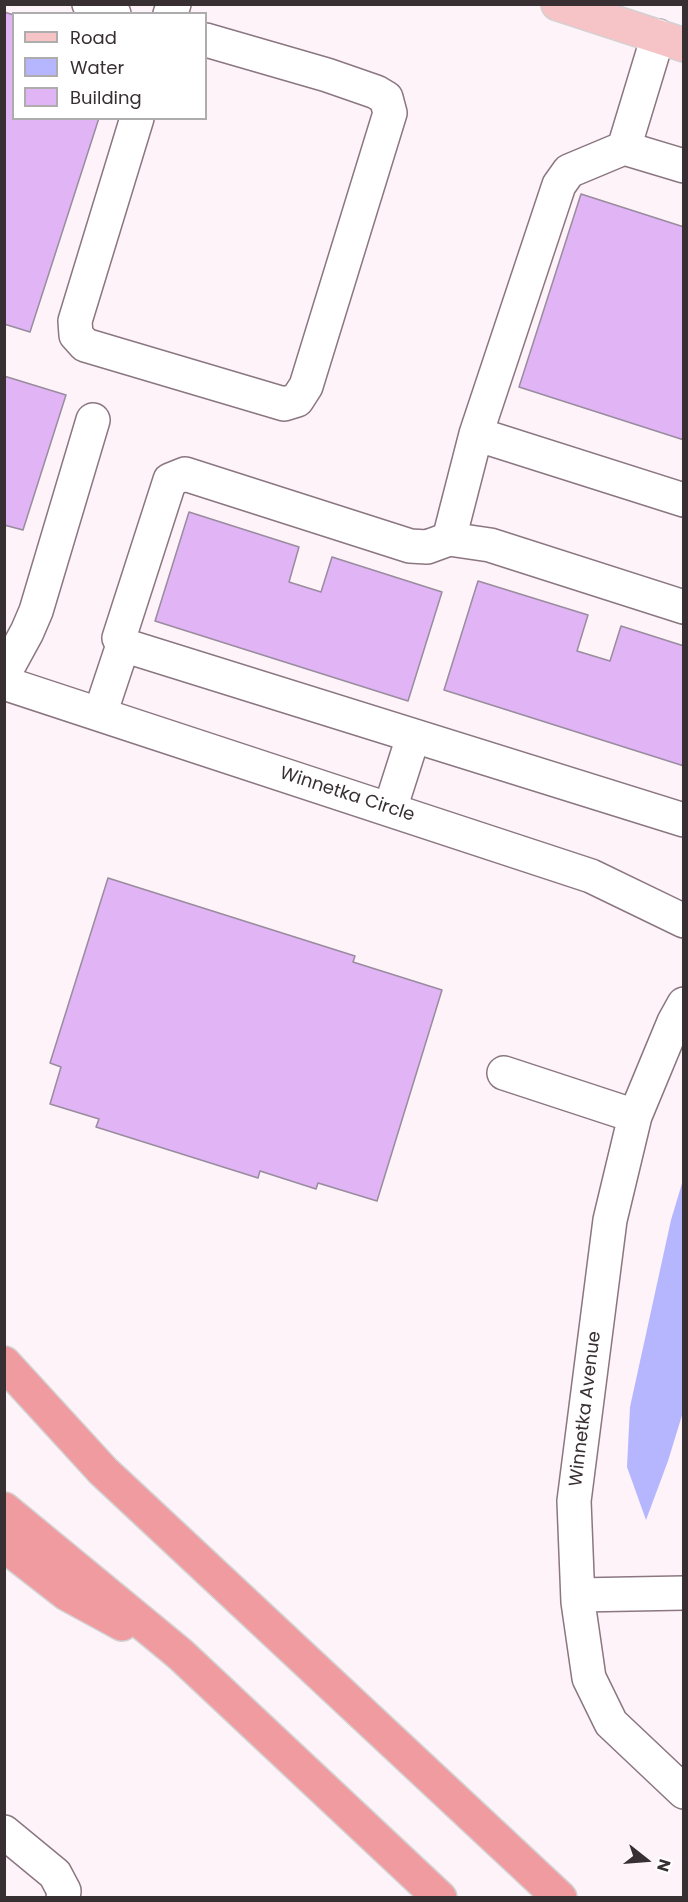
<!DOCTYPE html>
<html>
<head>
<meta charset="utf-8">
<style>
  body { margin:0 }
  #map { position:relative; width:688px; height:1902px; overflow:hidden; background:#fdf3f8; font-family:Poppins,sans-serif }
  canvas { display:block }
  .frame { position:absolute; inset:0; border:6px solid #382f33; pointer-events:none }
  .legend { position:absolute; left:12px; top:12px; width:195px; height:108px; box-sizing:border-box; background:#fff; border:2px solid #afacad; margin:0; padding:8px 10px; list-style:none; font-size:18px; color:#382f33 }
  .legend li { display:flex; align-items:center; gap:12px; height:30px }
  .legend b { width:30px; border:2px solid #afacad }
  .north { position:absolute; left:616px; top:1830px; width:60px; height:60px; -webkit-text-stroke:4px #fff; paint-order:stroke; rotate:107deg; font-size:16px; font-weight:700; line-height:24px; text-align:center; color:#382f33 }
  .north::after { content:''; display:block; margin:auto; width:21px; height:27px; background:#382f33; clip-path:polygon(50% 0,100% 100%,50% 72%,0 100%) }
</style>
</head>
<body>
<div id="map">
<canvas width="688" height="1902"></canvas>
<div class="frame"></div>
<ul class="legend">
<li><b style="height:8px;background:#f6c3c6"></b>Road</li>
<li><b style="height:16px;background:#b6b6fe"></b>Water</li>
<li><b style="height:16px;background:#e0b4f5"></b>Building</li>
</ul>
<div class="north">N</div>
</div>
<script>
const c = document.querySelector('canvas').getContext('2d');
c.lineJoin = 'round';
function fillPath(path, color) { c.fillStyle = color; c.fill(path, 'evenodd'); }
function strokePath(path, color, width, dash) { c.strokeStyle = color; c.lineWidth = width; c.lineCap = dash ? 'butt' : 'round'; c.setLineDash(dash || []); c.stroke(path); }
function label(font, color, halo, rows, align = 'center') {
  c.font = font + ' Poppins,sans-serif'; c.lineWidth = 4.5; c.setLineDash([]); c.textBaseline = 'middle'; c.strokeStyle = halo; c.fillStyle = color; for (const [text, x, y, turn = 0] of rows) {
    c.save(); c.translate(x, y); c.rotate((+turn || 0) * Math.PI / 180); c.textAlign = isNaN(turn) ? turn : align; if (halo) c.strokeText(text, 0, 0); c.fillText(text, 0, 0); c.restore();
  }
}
const water = new Path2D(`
  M683 1180V1412L668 1461 646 1520 627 1467 630 1407 671 1220Z`);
const building = new Path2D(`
  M4 12 14 15V118H99L30 332 4 324Z
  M581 194 684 227V440L519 387Z
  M4 376 66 395 23 530 4 525Z
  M189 512 299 547 289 582 321 592 332 557 442 592 408 701 155 621Z
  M478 581 588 615 577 651 610 661 621 626 684 646V766L444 690Z
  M108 878 355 956 353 962 442 990 377 1201 318 1183 316 1189 260 1171 258 1178 96 1127 99 1119 50 1104 61 1067 50 1063Z`);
const minor = new Path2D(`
  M89 4 114 14
  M170 14 174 4
  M137 118 75 321 76 335 85 345 284 404 297 400 306 386 390 113 386 98 376 92 327 75 206 40
  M624 148 684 166
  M476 434 684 500
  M449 539 476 434 559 185 569 171 624 148 658 36
  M684 607 490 545 449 539 427 547 410 546 185 474 170 480 119 638 123 645 684 820
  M4 674 27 632 36 611 93 420
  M4 683 591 876 684 921
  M100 714 123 645
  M390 809 413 737
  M684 1004 674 1022 635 1116 610 1220 574 1501 578 1602 589 1678 611 1723 684 1792
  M504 1073 635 1116
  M578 1595 684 1593
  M4 1832 55 1874 64 1891 63 1898`);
const major = new Path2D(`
  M558 4 684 45`);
const highway = new Path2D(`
  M4 1363 103 1471 560 1898
  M4 1509 180 1654 440 1898
  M4 1545 67 1594 122 1624`);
const streetNames = [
  ["Winnetka Circle",347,795,18],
  ["Winnetka Avenue",586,1409,-83]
];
fillPath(water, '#b6b6fe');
fillPath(building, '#e0b4f5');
strokePath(building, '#988c9e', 1.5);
strokePath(minor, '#8b7681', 36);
strokePath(major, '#d3d1d2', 36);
strokePath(highway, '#d3d1d2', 36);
strokePath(minor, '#fff', 33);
strokePath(major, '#f6c3c6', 33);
strokePath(highway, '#f09ba0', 33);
label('18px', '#382f33', '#fff', streetNames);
</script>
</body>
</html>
